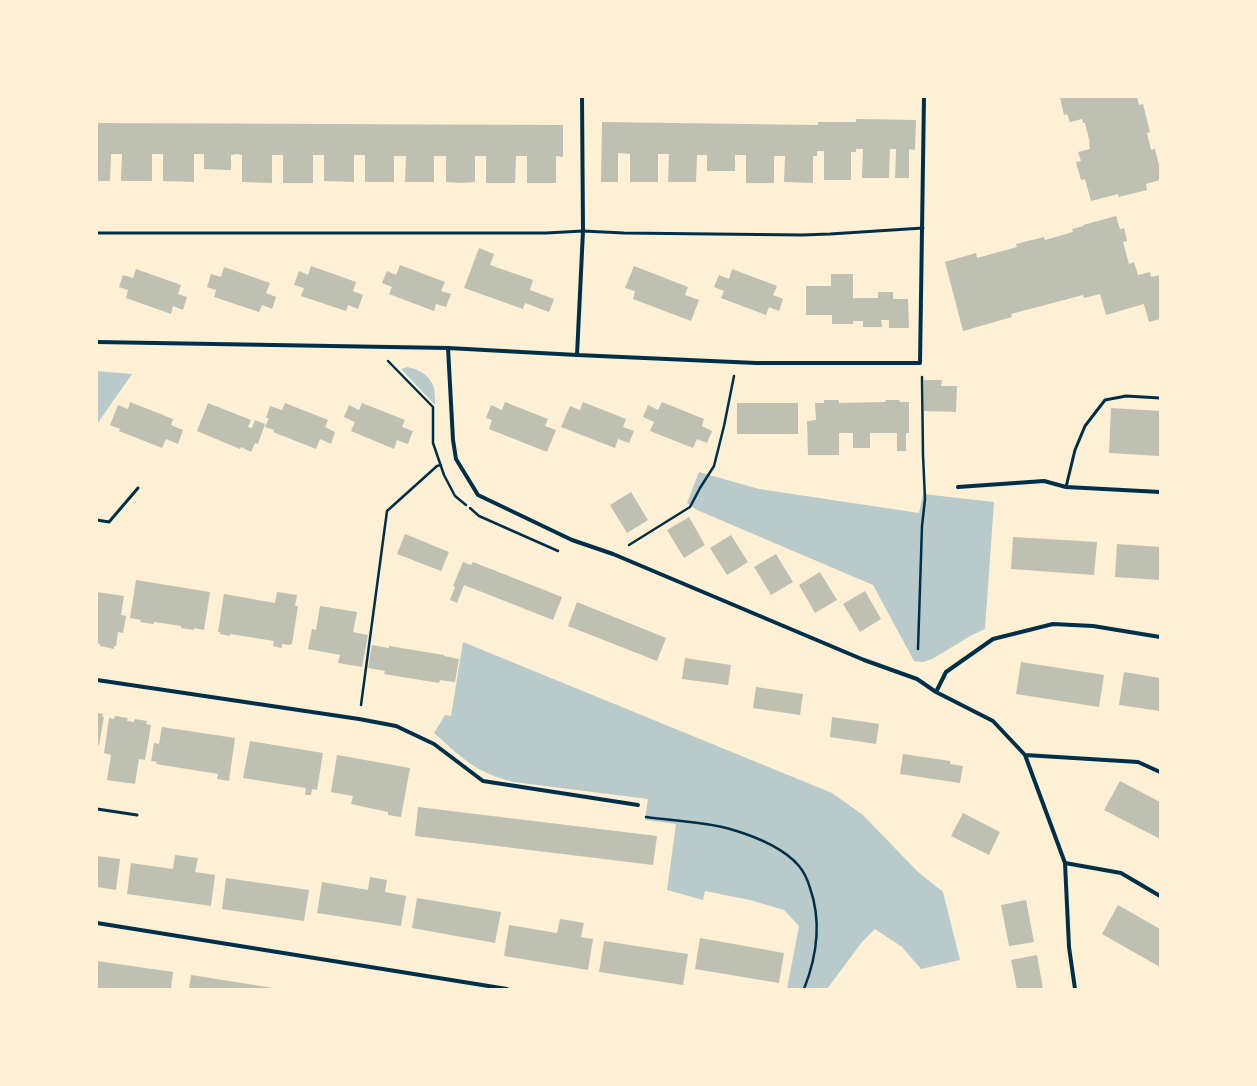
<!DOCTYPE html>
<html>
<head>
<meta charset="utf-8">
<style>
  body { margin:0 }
  #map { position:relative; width:1257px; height:1086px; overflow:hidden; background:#fdf0d5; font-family:"Open Sans",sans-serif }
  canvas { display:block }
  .frame { position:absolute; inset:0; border:98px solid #fdf0d5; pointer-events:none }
</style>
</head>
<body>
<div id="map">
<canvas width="1257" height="1086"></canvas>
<div class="frame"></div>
</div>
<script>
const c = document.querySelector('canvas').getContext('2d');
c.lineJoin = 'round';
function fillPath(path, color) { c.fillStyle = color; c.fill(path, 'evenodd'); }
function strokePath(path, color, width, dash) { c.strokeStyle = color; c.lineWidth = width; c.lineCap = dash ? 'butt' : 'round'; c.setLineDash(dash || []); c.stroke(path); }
const green = new Path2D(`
  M407 367C418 369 428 374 433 385 435 390 435 399 435 405L401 369Z
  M97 371 132 374 97 424Z
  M699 472 759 489 919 513 923 494 994 502 985 629 972 635 932 659 923 662 914 661 873 585 697 510 687 503Z
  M463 642 832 793 863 815 918 872 943 892 960 960 921 969 902 947 875 929 862 942 827 989H787L799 926 784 910 750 900 705 891 703 900 667 890 676 824 645 820 648 799 513 782C475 772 462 758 434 733L445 715 451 716Z`);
const building = new Path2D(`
  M1060 97H1137L1139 105 1143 104 1150 132 1147 133 1151 150 1155 149 1160 169V180L1146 184 1147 190 1119 197 1118 194 1091 201 1085 179 1081 180 1076 162 1081 161 1078 152 1090 149 1089 143H1090L1085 123H1083L1082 119 1070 122 1067 114 1064 115Z
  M856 119 916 120 915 150 909 149V178H895L896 149H890L889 178H862L863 149H856V152H851V180H824V151H817V156H813V183L784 182 785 156H774V183H746V155H735V171H707V155H697L696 182H668L669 154H658V182H630V154L618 153V182H601L602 122 818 125V122H856Z
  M97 123 563 125V157L556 156V183H527V156H516L515 183H486V156H475V182L461 183 446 182V156H434V182H405L406 156H394V182H365V155H354V182L324 181V155H313V183H283V155H272V183L242 182V155L237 154 231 155V170L204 169V154H194V182L163 181V154H152V181H121L122 154H111L110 181H97Z
  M1116 216 1120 229 1124 228 1127 241 1123 242 1129 264 1134 262 1138 275 1150 272 1151 277 1160 275V319L1149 322 1144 304 1106 315 1100 294 1084 298 1083 295 1011 314 1012 317 963 331 945 262 976 253 977 258 1017 247 1016 244 1044 237 1045 240 1073 232 1072 229 1084 226 1083 225Z
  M479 248 494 254 490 265 533 280 530 290 554 299 549 312 525 303 523 309 464 288Z
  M400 265 445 282 441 291 451 294 446 307 436 304 434 311 389 294 392 287 382 283 387 271 396 275Z
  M311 266 356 282 353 291 363 295 358 309 348 305 346 311 301 296 304 288 294 285 299 271 308 275Z
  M634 266 688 287 685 295 699 300 691 321 633 299 635 291 625 288Z
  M224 267 270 283 266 293 276 297 272 309 262 305 259 312 214 297 216 290 207 287 211 274 221 277Z
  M136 269 181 285 178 294 187 297 183 310 173 306 171 314 126 298 128 290 119 287 123 275 133 278Z
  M732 269 777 286 773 295 783 299 779 311 769 307 766 315 721 298 724 291 714 287 719 275 729 279Z
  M831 274H853V298H878V292H893V299H908L909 328H889V320H881L882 327H863V321H853V324H832V315H806V286H831Z
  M924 380H942L941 386H957L956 412 924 411Z
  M824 400H839V403L885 402 886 400H899L900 402H909V433H906V451H897V433H870V448H853V433H839V455H808L807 421 816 420 815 403H824Z
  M130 402 173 419 171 425 183 430 178 444 166 439 162 448 119 431 120 429 110 425 118 405 128 409Z
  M505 402 548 419 545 426 556 430 547 452 489 429 492 420 486 418 491 405 502 410Z
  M583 402 626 419 623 427 634 431 629 443 618 439 615 448 561 427 570 406 580 410Z
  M662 402 704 419 702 426 712 431 707 443 697 439 693 448 650 431 654 422 643 417 648 405 658 410Z
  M208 403 251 420 248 427 252 428 255 420 265 424 258 444 255 443 251 452 241 447 240 449 197 431Z
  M285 403 328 420 325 427 335 432 331 444 320 439 316 449 273 432 274 430 265 427 269 418H266L270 406 282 410Z
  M362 403 405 420 402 427 413 431 408 444 397 440 394 449 351 431 355 422 344 417 349 405 359 410Z
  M737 403H798V434H737Z
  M1111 408 1160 411V456L1109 453Z
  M631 492 648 520 627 533 610 505Z
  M689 517 705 545 684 558 667 530Z
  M405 534 449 552 441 571 397 554Z
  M731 535 748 562 727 575 710 548Z
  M1013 537 1097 542 1094 575 1011 569Z
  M1117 544 1160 547V580L1115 577Z
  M776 554 793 582 771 595 754 567Z
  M463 562 471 565 473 562 562 597 553 620 464 585 457 603 450 600 455 587 453 586Z
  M820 572 837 600 815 613 799 585Z
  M136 580 210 592 204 630 194 628V630L181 628V626L154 622 153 624 140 622 141 620 130 618Z
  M865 591 881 619 860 632 843 604Z
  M97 592 124 596 121 615 126 616 123 633 118 632 116 646H114V649L100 646V644L97 643Z
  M277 592 297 595 295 606H298L292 644H290V645L282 644V648L273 646 274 641 230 634V636L220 634V632H218L224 594 275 603Z
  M577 602 666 638 657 661 568 626Z
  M320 606 357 612 353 632 368 635 362 667 338 663 340 655 308 649 312 629 316 630Z
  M372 645 389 648V646L444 655V656L459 659 455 682 440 680 439 683 384 674 385 671 368 668Z
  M685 658 731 665 728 685 682 679Z
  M1021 662 1104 675 1099 707 1016 694Z
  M1124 672 1160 678V711L1119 705Z
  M756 687 803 694 800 715 753 708Z
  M97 713 103 714 102 717H104L99 745H97Z
  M115 716 128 718 127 721 134 722 135 719 147 721 146 724 151 725 145 760 139 759 135 784 107 780 111 755 104 753 109 718 114 719Z
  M832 717 879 724 876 744 830 737Z
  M162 727 235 738 229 781 217 779 218 774 156 764 157 762 151 761 154 743 159 744Z
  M250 741 323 753 317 790 312 789 311 795H305L306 788 243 778Z
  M903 754 950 761V764L963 766 960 783 900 774Z
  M337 755 410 768 401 817 388 815V812L351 804 353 796 331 792Z
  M1120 781 1160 802V839L1104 810Z
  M418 807 657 836 653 865 415 836Z
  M963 813 1000 832 989 855 951 836Z
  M175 855 198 858 195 872 215 875 211 906 127 894 131 863 173 869Z
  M97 856 120 859 116 890 97 887Z
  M370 877 387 880 385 892 406 896 401 926 317 913 322 882 368 890Z
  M226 878 309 890 304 921 222 909Z
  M417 898 501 912 495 943 412 928Z
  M1026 900 1034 942 1009 946 1001 905Z
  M1118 905 1160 929V967L1102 934Z
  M560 919 584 923 581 937 593 939 588 970 504 956 509 925 557 933Z
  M700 938 784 953 779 983 695 969Z
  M604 941 688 954 683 985 599 972Z
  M1037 955 1043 989H1017L1011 960Z
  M97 961 173 972 171 989H97Z
  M191 975 273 988V989H189Z`);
const path = new Path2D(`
  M388 361 433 407V443L444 475 455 496 466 505
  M470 508 479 516 558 551
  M629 545 690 507 700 488 714 466 724 426 734 376
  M918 649 922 526 925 499 923 455 922 377
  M361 705 387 511 437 466 441 465
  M646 817C673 821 703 821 730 829 754 836 783 847 799 866 804 872 808 881 810 888 822 922 817 956 804 989`);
const service = new Path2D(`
  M97 233H546L583 231 624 233 802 235 830 234 923 228
  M1066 487 1075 450 1085 426 1105 400 1126 396 1160 398
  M97 520 109 522 138 488
  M97 809 137 815`);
const minor = new Path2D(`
  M97 342 448 348 577 355 756 363H920L924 97
  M448 348 453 440 456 459 478 495 572 540 613 554 864 660 917 679 936 692 993 721 1025 755 1065 863 1069 947 1075 989
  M577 355 583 231 582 97
  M958 487 1044 481 1066 487 1160 492
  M97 680 359 719 396 726 434 744 483 781 638 805
  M936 692 946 672 993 639 1053 624 1093 626 1160 637
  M1025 755 1138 762 1160 772
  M1065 863 1121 873 1160 896
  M97 923 507 989`);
fillPath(green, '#b9caca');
fillPath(building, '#bec0b2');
strokePath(path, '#003049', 2.5);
strokePath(service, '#003049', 3);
strokePath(minor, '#003049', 4);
</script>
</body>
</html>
